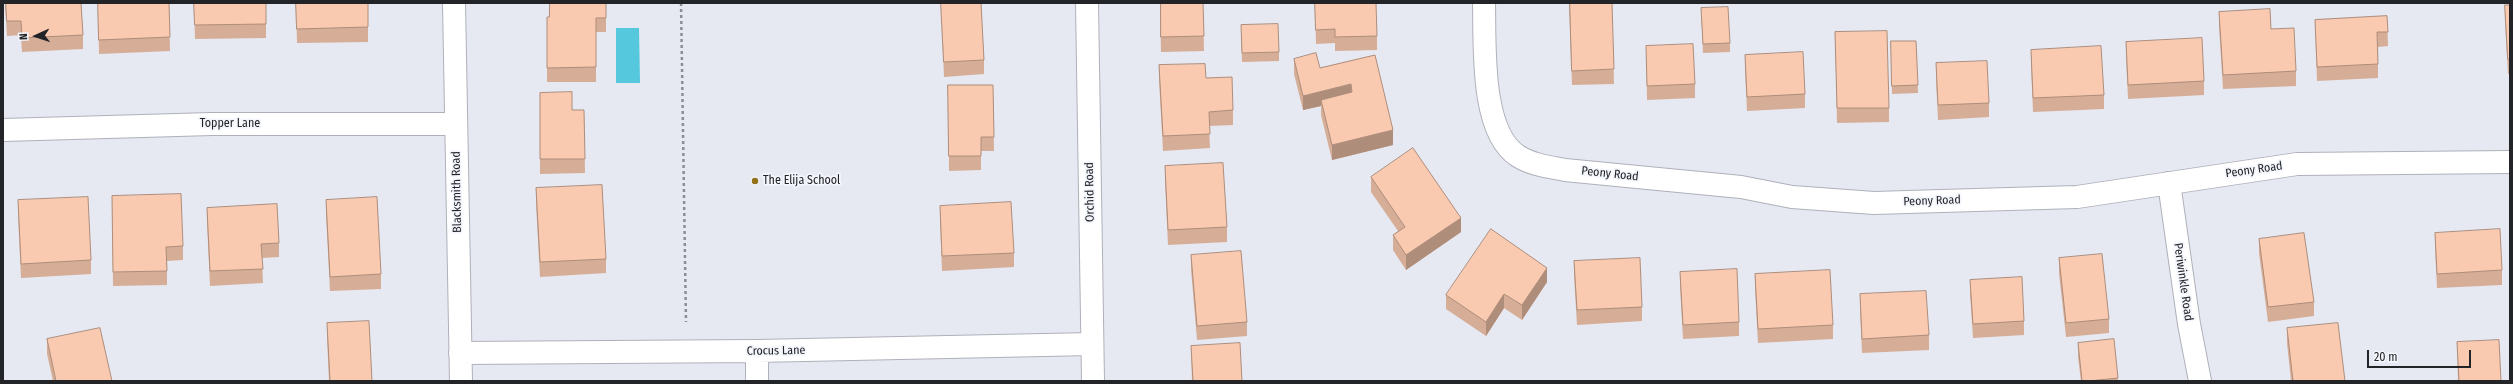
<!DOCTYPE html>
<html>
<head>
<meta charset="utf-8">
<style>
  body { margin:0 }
  #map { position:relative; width:2513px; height:384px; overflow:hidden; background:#e6e8f2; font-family:"Fira Sans Condensed",sans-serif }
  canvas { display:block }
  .frame { position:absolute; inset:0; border:4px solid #232428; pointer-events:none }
  .north { position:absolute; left:16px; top:16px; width:40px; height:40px; -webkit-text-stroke:3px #f4f6fd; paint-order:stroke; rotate:267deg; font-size:11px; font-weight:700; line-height:16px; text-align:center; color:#232428 }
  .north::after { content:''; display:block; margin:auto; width:14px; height:18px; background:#232428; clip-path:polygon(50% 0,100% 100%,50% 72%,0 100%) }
  .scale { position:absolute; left:2367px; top:350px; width:104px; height:18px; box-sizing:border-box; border:2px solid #232428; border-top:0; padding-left:5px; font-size:12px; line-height:14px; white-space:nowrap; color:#232428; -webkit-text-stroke:3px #f4f6fd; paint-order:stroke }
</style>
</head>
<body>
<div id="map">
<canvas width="2513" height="384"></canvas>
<div class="frame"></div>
<div class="north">N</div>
<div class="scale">20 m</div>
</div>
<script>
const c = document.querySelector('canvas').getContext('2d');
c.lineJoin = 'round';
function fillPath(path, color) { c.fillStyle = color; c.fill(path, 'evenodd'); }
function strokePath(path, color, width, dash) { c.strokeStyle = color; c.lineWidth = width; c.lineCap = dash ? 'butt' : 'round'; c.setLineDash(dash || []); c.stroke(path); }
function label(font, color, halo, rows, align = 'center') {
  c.font = font + ' "Fira Sans Condensed",sans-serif'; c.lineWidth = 3.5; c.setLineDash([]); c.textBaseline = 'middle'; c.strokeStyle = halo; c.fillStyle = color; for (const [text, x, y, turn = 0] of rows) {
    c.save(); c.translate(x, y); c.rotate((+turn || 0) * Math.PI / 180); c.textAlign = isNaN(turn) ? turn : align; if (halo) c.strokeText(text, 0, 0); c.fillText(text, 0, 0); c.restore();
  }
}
const water = new Path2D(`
  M616 28H639L640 83H616Z`);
const path = new Path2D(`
  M681 3 686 322`);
const street = new Path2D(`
  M454 3 461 381
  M1087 3 1093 381
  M1484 3C1485 44 1480 132 1518 156 1532 165 1550 167 1565 170L1741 187 1792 197 1874 203 2077 197 2297 164 2510 162
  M3 130 212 124H456
  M2169 183 2189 324 2200 381
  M757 351V381
  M460 353 757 351 1092 344`);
const wall = new Path2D(`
  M5 3H81L83 35V49L22 52 21 35 7 36Z
  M98 3H169L170 51 99 54Z
  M194 3H266V38L195 39Z
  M296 3H368V42L297 43Z
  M606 3V32H596V82H547V32L549 17Z
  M941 3H981L984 60V74L944 77Z
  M1160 3H1203L1204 51 1161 52Z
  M1315 3 1377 36V50L1335 51V43L1316 44Z
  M1569 3H1612L1614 84 1572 85Z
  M2505 5H2510V73L2508 74 2505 19Z
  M1701 8 1730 43V52L1703 53Z
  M2219 12 2271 29 2296 71V86L2223 89 2219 26Z
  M2387 16 2388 46 2378 47V78L2317 81 2315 20Z
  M1835 32 1889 108V122L1837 123Z
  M1241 34 1279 52V61L1242 62Z
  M1891 41H1916L1918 93 1892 94Z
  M2126 42 2204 81V95L2128 99 2126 56Z
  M1646 46 1695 84V98L1647 100Z
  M2031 50 2104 95V109L2033 112 2031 64Z
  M1375 55 1393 145 1332 160 1321 115V106L1303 110 1294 74V59L1320 68Z
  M1745 55 1805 94V108L1747 111 1745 70Z
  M1936 63 1989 103V117L1938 120 1936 78Z
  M1159 65 1206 78 1233 110V125L1209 126 1210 148 1163 151 1159 80Z
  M948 85H993L994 151H981V170L949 171Z
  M540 93 572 110H584L585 173 540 174Z
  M1165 166 1227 227V242L1168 245 1165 180Z
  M1371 177 1461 232 1406 270 1393 250V235L1398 231 1371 192Z
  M536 188 606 259V273L540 277 536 203Z
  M112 196 183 246V260L167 261V285L113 286Z
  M18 200 91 260V274L21 278 18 215Z
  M326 200 381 274V289L330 291 326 214Z
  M940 206 1014 253V267L942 271 940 220Z
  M207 208 279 243V257L262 258 263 283 210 286 207 222Z
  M2435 233 2502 270V285L2437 288 2435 247Z
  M2259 239 2314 302V316L2268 322 2259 253Z
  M1191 255 1247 322V336L1197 340 1191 269Z
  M2059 258 2109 319V333L2066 337 2059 273Z
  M1574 261 1642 307V321L1577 325 1574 275Z
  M1680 272 1739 322V336L1683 339 1680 286Z
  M1755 274 1833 325V339L1758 343 1755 288Z
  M1970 280 2024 321V335L1973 338 1970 294Z
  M1547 282 1522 320 1504 308 1486 336 1446 309V295Z
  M1860 294 1929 335V350L1862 353 1860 309Z
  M327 323 372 381H329L327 337Z
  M2287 328 2345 381H2291L2287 343Z
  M47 339 112 381H53L47 354Z
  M2457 342 2501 381H2458Z
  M2078 343 2118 378V381H2081L2078 357Z
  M1191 346 1242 381H1192Z`);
const shadedWall = new Path2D(`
  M1351 84V99L1321 100V106L1303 110V96Z
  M1393 130V145L1332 160V145Z
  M1461 218V232L1406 270V255Z
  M1547 268V282L1522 320V305Z
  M1504 294V308L1486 336V322Z`);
const building = new Path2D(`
  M6 3H81L83 35 22 38 21 21H7Z
  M98 3H169L170 37 99 40Z
  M194 3H266V24L195 25Z
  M296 3H368V27L297 29Z
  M550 3H606V18H596V67L547 68V17H549Z
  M941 3H981L984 60 944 62Z
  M1161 3H1203L1204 36 1161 37Z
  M1315 3H1376L1377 36 1335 37V29L1316 30Z
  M1570 3H1612L1614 69 1572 71Z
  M2505 5H2510V59H2508Z
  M1728 7 1730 43 1703 44 1701 8Z
  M2270 9 2271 29 2294 28 2296 71 2223 75 2219 12Z
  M2387 16 2388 32H2377L2378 64 2317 67 2315 20Z
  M1278 24 1279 52 1242 53 1241 25Z
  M1887 31 1889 108H1837L1835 32Z
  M2202 38 2204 81 2128 85 2126 42Z
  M1891 41H1916L1918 85 1892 86Z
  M1693 44 1695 84 1647 86 1646 46Z
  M2101 46 2104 95 2033 98 2031 50Z
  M1803 52 1805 94 1747 97 1745 55Z
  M1316 53 1320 68 1375 55 1393 130 1332 145 1321 100 1352 92 1351 84 1303 96 1294 59Z
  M1987 61 1989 103 1938 105 1936 63Z
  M1205 64 1206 78 1232 77 1233 110 1209 112 1210 134 1163 136 1159 65Z
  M948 85H993L994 137H981V156H949Z
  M572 92V110H584L585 159H540V93Z
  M1413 148 1461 218 1406 255 1393 235 1405 227 1371 177Z
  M1223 163 1227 227 1168 230 1165 166Z
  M602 185 606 259 540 262 536 188Z
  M181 194 183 246 166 247 167 271 113 272 112 196Z
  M88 197 91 260 21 264 18 200Z
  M377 197 381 274 330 277 326 200Z
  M1011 202 1014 253 942 256 940 206Z
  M277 204 279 243 261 244 263 269 210 271 207 208Z
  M1491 229 1547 268 1522 305 1504 294 1486 322 1446 295Z
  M2500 229 2502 270 2437 274 2435 233Z
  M2304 233 2314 302 2268 307 2259 239Z
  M1241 251 1247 322 1197 326 1191 255Z
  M2102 254 2109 319 2066 323 2059 258Z
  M1640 258 1642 307 1577 310 1574 261Z
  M1737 269 1739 322 1683 325 1680 272Z
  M1830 270 1833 325 1758 329 1755 274Z
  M2022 277 2024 321 1973 324 1970 280Z
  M1926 291 1929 335 1862 339 1860 294Z
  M369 321 372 381H330L327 323Z
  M2338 323 2345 381H2293L2287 328Z
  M100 328 112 381H56L47 339Z
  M2114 339 2118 378 2089 381H2082L2078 343Z
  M2499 340 2501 381H2459L2457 342Z
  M1240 343 1242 381H1193L1191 346Z`);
const markers = [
  [755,181,4,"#947018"]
];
const streetNames = [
  ["Topper Lane",230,124],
  ["Peony Road",2254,170,-8],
  ["Peony Road",1610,174,6],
  ["Blacksmith Road",457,192,-91],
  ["Orchid Road",1090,192,-91],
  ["Peony Road",1932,201,-2],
  ["Periwinkle Road",2183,282,82],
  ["Crocus Lane",776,351,-1]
];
const poiNames = [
  ["The Elija School",763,181]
];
fillPath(water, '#56c8dd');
strokePath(street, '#afb1ba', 24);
strokePath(path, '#8c8e95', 2.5, [3, 3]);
strokePath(street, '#fff', 22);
fillPath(wall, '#d6ae97');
fillPath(shadedWall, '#ae8d7b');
fillPath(building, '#f9cab0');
strokePath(building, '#ae8d7b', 1);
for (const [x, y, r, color] of markers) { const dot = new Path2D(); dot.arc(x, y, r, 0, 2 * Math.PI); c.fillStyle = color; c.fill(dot); strokePath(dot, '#f4f6fd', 1.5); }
label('12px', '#232428', '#f4f6fd', streetNames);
label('12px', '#232428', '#f4f6fd', poiNames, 'left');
</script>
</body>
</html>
